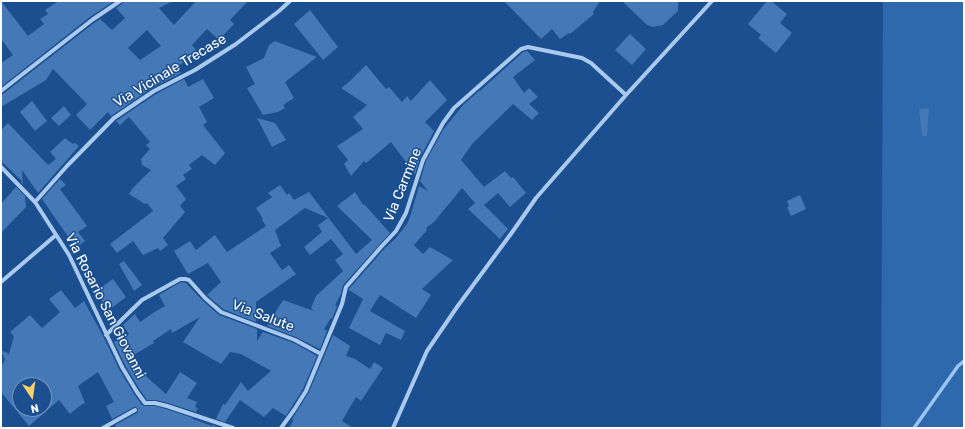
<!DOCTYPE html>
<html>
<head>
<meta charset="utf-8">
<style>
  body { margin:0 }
  #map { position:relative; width:965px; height:429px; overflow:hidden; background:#1b4f8f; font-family:Rubik,sans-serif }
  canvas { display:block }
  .frame { position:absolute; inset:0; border:2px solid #fff; pointer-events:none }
  .north { position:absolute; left:12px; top:377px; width:40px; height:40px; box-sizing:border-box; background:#1b4f8f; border:1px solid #7695bc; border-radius:50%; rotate:167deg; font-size:11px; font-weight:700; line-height:16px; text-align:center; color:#fff }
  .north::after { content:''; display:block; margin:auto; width:14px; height:18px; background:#ffd166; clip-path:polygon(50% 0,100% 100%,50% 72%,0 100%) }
</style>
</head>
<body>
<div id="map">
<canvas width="965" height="429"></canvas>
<div class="frame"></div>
<div class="north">N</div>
</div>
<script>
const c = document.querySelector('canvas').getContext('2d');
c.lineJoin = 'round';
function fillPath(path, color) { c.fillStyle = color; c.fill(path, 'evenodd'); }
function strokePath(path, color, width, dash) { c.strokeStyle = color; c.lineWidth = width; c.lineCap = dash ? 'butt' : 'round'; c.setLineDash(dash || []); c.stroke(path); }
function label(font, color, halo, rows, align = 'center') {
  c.font = font + ' Rubik,sans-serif'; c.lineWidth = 3; c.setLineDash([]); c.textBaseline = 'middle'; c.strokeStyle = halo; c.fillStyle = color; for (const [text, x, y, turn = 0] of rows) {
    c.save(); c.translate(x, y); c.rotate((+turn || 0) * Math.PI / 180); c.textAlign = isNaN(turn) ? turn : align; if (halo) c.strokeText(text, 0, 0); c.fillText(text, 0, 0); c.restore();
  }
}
const green = new Path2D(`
  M883 1H964V428H881Z`);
const stream = new Path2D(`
  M914 428 958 366 964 361`);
const building = new Path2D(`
  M1 1 28 36 44 24 40 19 48 14 45 10 59 1H114L90 17 1 87V63L13 55 1 39Z
  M123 1H173L159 8 174 25 196 1H248L230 20 234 24 219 40 207 29 192 45 196 50 178 67 181 73 152 88 111 116 108 112 90 130 76 115 87 104 53 69 46 80 1 107V94H3L94 23 100 19 112 30 125 18 116 8 122 4ZM147 30 161 46 140 60 128 48Z
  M504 1H600L593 12 594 14 570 34 569 33 560 39 552 29 541 39Z
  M622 1H678V11L663 25 653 27 647 25Z
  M767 1H771L787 14 780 23 792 33 776 53 758 38 761 35 748 24Z
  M310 10 338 47 323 60 294 24Z
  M630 34 646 49 632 65 615 50Z
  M275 41 317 57 285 82 294 98 283 105 285 108 278 112 263 115 247 88 255 84 246 67 264 58 269 45Z
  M527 51 535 60 513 77 524 93 529 88 538 97 529 104 539 113 532 120 513 104 472 144 461 160 484 187 505 171 511 178 513 177 526 193 510 207 498 193 484 205 508 229 500 239 468 209 475 203 462 188 434 222 426 228 427 230 414 245 423 254 430 247 453 260 422 289 431 295 416 318 380 295 370 311 405 331 401 340 386 333 380 345 349 328 363 299 349 290V289L384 249 395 239 407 224 410 217 419 186 428 191 420 181 426 161 443 130 464 104 479 91H480L523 52Z
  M366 65 386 89 389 87 402 102 407 96 411 101 430 80 447 100 425 122 434 131 420 158 415 174 391 142 366 163 364 161 351 176 344 164 348 160 337 146 363 129 353 117 367 105 341 88 349 82Z
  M184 79 188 87 203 79 214 98 199 107 207 122 203 125 225 153 215 165 202 155 189 165 192 169 183 175 186 179 176 186 186 199 180 206 185 212 163 238 168 245 160 251 158 248 143 255 133 241 117 253 110 244 153 211 147 203 145 204 129 194 133 188 151 170 142 165 141 159 150 149 146 145 150 142 129 117 120 125 116 121 156 94Z
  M32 101 47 121 35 131 20 112Z
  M64 106 71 115 59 126 51 118Z
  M929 108 927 136H922L919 109Z
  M257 118 275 123 286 140 272 147Z
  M8 123 48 165 56 159 50 152 65 138 73 144 75 143 79 146 38 193 22 170 23 185 21 182 22 181 1 161V130Z
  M60 179 66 185 60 189 87 226 78 232 85 241 76 248 42 199Z
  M280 185 287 195 289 193 294 200 309 192 356 254 372 240 337 206 355 192 363 205 364 204 390 233 343 285 341 294 335 305 337 306 332 319 331 318 324 329 327 331 320 349 296 337 267 326 283 300 314 311 311 308 316 296 343 271 335 260 343 254 331 239 310 255 304 247 322 232 318 225 328 218 305 208 275 230 281 246 270 253 282 270 289 265 296 274 256 302V322L223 309 207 295 221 282 208 263 188 274 174 251 190 241 196 250 215 235 227 252 266 226 262 220 263 219 256 208 272 197 268 193Z
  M16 187 25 196 26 207 1 233V204Z
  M800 195 806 209 791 216 787 207 789 206 787 201Z
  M124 261 142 285 134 291 119 264Z
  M113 279 126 297 109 310 95 292Z
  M181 282 186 283 202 300 219 315 257 329V341L263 332 294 343 317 356 303 389 286 416 273 408 264 417 240 400 225 422 216 419 223 404 225 405 241 382 248 391 271 371 241 354 230 352 221 364 183 342 200 317 172 333 171 329 153 341 154 343 132 356 142 370 140 371 166 394 180 372 197 383 187 398 197 402 195 407 198 408 196 412 168 403 156 400H147L140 390 125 365 114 342 129 334 123 325 135 314 140 322 156 311 165 306 159 295Z
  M61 290 75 308 84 301 102 334 103 336 119 369 134 394 142 405 145 406H155L166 409 193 418V419L212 426 213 425 221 428H117L115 425 137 413 138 411V409L136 407H134L112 419 106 406 114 402 98 372 78 386 85 403 81 405 70 414 59 400 29 426 1 392V367L5 360 1 350 9 354 14 336 10 332 30 315 42 328 60 312 49 299ZM20 385H44V409H20Z
  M333 335 350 346 346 356 355 359 370 369 374 362 383 368 361 401 356 397 342 421 353 428H289L293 421 292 419 309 392Z`);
const minor = new Path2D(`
  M1 91 92 20 120 1
  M1 167 35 202 69 255 122 367 137 392 145 403H155L167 406 233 428
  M35 202 67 166 114 118 154 91 195 70 236 44 279 11 290 1
  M1 282 56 235
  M106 335 142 300 180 279H185L189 280 205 298 221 312 295 340 321 354
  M103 428 135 410
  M281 428 294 410 306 391 342 304 346 287 381 247 396 231 406 213 423 160 443 123 454 108 521 49 528 47 582 58 591 63 626 95
  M393 428 427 351 457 307 513 231 536 198 626 95 712 1`);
const streetNames = [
  ["Via Vicinale Trecase",170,71,-31],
  ["Via Carmine",403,185,-68],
  ["Via Rosario San Giovanni",105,306,63],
  ["Via Salute",263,316,21]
];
fillPath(green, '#2e69ad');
strokePath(stream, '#9cc4f0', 3.5);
fillPath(building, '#4478b7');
strokePath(minor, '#a9c9ee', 4);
label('14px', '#fff', '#1b4f8f', streetNames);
</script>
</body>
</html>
